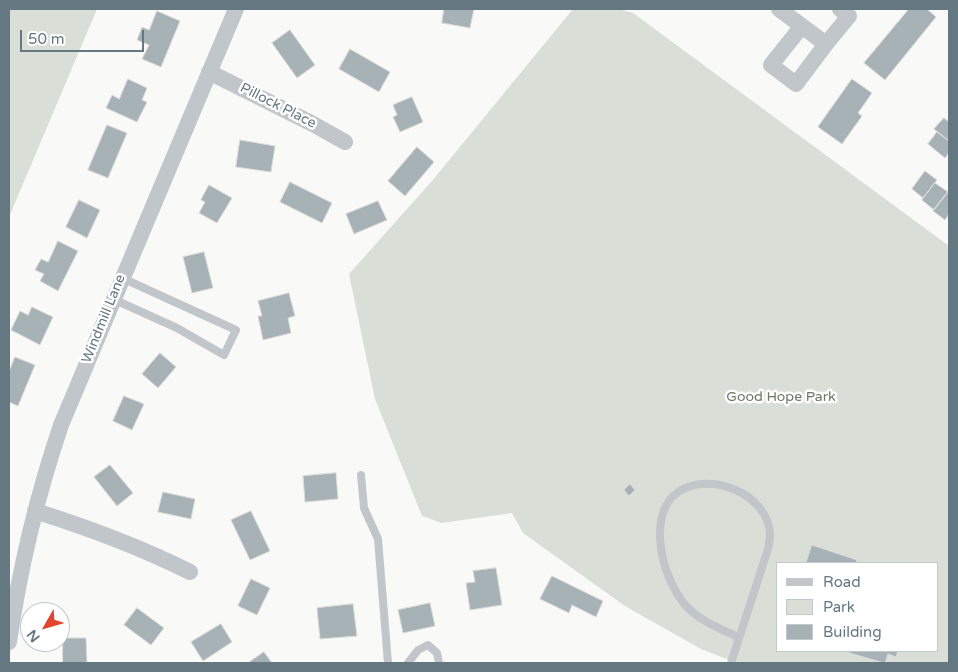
<!DOCTYPE html>
<html>
<head>
<meta charset="utf-8">
<style>
  body { margin:0 }
  #map { position:relative; width:958px; height:672px; overflow:hidden; background:#f9f9f7; font-family:"Varela Round",sans-serif }
  canvas { display:block }
  .frame { position:absolute; inset:0; border:10px solid #647881; pointer-events:none }
  .legend { position:absolute; left:776px; top:562px; width:162px; height:90px; box-sizing:border-box; background:#fff; border:1px solid #c1c9cd; margin:0; padding:6px 9px; list-style:none; font-size:15px; color:#647881 }
  .legend li { display:flex; align-items:center; gap:10px; height:25px }
  .legend b { width:25px; border:1px solid #c1c9cd }
  .north { position:absolute; left:20px; top:602px; width:50px; height:50px; box-sizing:border-box; background:#fff; border:1px solid #c1c9cd; border-radius:50%; rotate:232deg; font-size:14px; font-weight:700; line-height:20px; text-align:center; color:#647881 }
  .north::after { content:''; display:block; margin:auto; width:18px; height:22px; background:#e2442d; clip-path:polygon(50% 0,100% 100%,50% 72%,0 100%) }
  .scale { position:absolute; left:20px; top:30px; width:124px; height:22px; box-sizing:border-box; border:2px solid #647881; border-top:0; padding-left:6px; font-size:15px; line-height:18px; white-space:nowrap; color:#647881; -webkit-text-stroke:4px #fff; paint-order:stroke }
</style>
</head>
<body>
<div id="map">
<canvas width="958" height="672"></canvas>
<div class="frame"></div>
<ul class="legend">
<li><b style="height:6px;background:#c0c6c9"></b>Road</li>
<li><b style="height:14px;background:#d9ded6"></b>Park</li>
<li><b style="height:14px;background:#a7b2b6"></b>Building</li>
</ul>
<div class="north">N</div>
<div class="scale">50 m</div>
</div>
<script>
const c = document.querySelector('canvas').getContext('2d');
c.lineJoin = 'round';
function fillPath(path, color) { c.fillStyle = color; c.fill(path, 'evenodd'); }
function strokePath(path, color, width, dash) { c.strokeStyle = color; c.lineWidth = width; c.lineCap = dash ? 'butt' : 'round'; c.setLineDash(dash || []); c.stroke(path); }
function label(font, color, halo, rows, align = 'center') {
  c.font = font + ' "Varela Round",sans-serif'; c.lineWidth = 5; c.setLineDash([]); c.textBaseline = 'middle'; c.strokeStyle = halo; c.fillStyle = color; for (const [text, x, y, turn = 0] of rows) {
    c.save(); c.translate(x, y); c.rotate((+turn || 0) * Math.PI / 180); c.textAlign = isNaN(turn) ? turn : align; if (halo) c.strokeText(text, 0, 0); c.fillText(text, 0, 0); c.restore();
  }
}
const green = new Path2D(`
  M9 9H97L9 217Z
  M573 9H618L633 13 949 246V663H737L701 649 625 606 523 533 512 513 442 523 422 516 375 399 349 274 432 181ZM777 563H937V651H777Z`);
const building = new Path2D(`
  M444 9H474L470 28 442 23Z
  M909 9H927L936 17 885 80 864 63Z
  M157 11 180 21 161 67 142 59 149 45 137 40 142 27 149 30Z
  M290 30 315 65 297 78 272 43Z
  M350 49 390 72 379 92 339 69Z
  M128 79 147 88 142 100 147 102 137 122 106 108 112 95 119 99Z
  M852 79 872 93 858 113 862 116 842 144 818 127Z
  M412 97 423 122 400 132 393 117 397 115 393 105Z
  M944 118 949 122V141L934 129Z
  M107 125 127 133 108 178 88 170Z
  M937 132 949 141V153L945 158 928 144Z
  M240 140 275 146 271 172 236 167Z
  M417 147 434 162 405 196 388 181Z
  M925 171 937 180 923 198 912 189Z
  M290 182 332 203 322 223 280 202Z
  M935 183 948 192 934 210 922 200Z
  M209 185 232 198 217 223 199 213 205 202 201 200Z
  M947 193 949 195V214L945 220 933 211Z
  M79 200 100 210 87 238 66 227Z
  M378 201 387 220 354 234 346 214Z
  M58 241 78 251 58 291 40 281 44 274 35 270 41 259 48 262Z
  M204 252 213 288 192 293 183 257Z
  M289 293 295 316 288 318 291 333 263 340 258 316H262L258 301Z
  M32 307 53 317 40 345 11 330 20 311 28 315Z
  M160 353 176 367 158 388 142 374Z
  M15 357 35 365 18 406 9 402V372Z
  M124 396 144 404 132 430 113 421Z
  M110 465 133 493 117 506 94 477Z
  M336 473 338 499 305 502 303 476Z
  M630 484 635 490 629 496 624 490Z
  M163 492 195 499 191 519 158 512Z
  M251 511 270 551 250 560 231 520Z
  M812 545 857 560 856 563H806Z
  M496 568 502 605 470 610 466 583 475 582 473 571Z
  M552 576 603 601 596 617 572 605 569 613 540 599Z
  M251 579 270 588 257 615 238 606Z
  M430 603 435 626 403 633 398 610Z
  M353 604 357 636 320 639 317 608Z
  M137 608 164 628 151 645 124 625Z
  M221 624 232 642 203 661 191 642Z
  M63 638H86L87 663H63Z
  M843 651H898L896 657 888 654 885 663Z
  M264 652 272 663H248Z`);
const lane = new Path2D(`
  M113 299 177 328 224 355 236 330 122 278
  M361 475 364 508 378 539 388 663
  M408 663 418 650 428 645 437 653 439 663
  M731 663 768 549C769 544 770 539 770 534 768 494 710 470 678 492 644 516 664 585 689 609 704 623 721 629 738 637`);
const street = new Path2D(`
  M779 9 826 44 849 16 840 9
  M802 26 771 65 796 84 826 44
  M209 72 313 124 345 142
  M35 511C89 528 140 547 190 572
  M9 642C20 567 37 496 61 425L236 9`);
const streetNames = [
  ["Pillock Place",278,106,27],
  ["Windmill Lane",104,319,-68]
];
const parkNames = [
  ["Good Hope Park",781,397]
];
fillPath(green, '#d9ded6');
fillPath(building, '#a7b2b6');
strokePath(building, '#dbdbd9', 1);
strokePath(lane, '#c0c6c9', 8);
strokePath(street, '#c0c6c9', 16);
label('14px', '#647881', '#fff', streetNames);
label('14px', '#697963', '#fff', parkNames);
</script>
</body>
</html>
